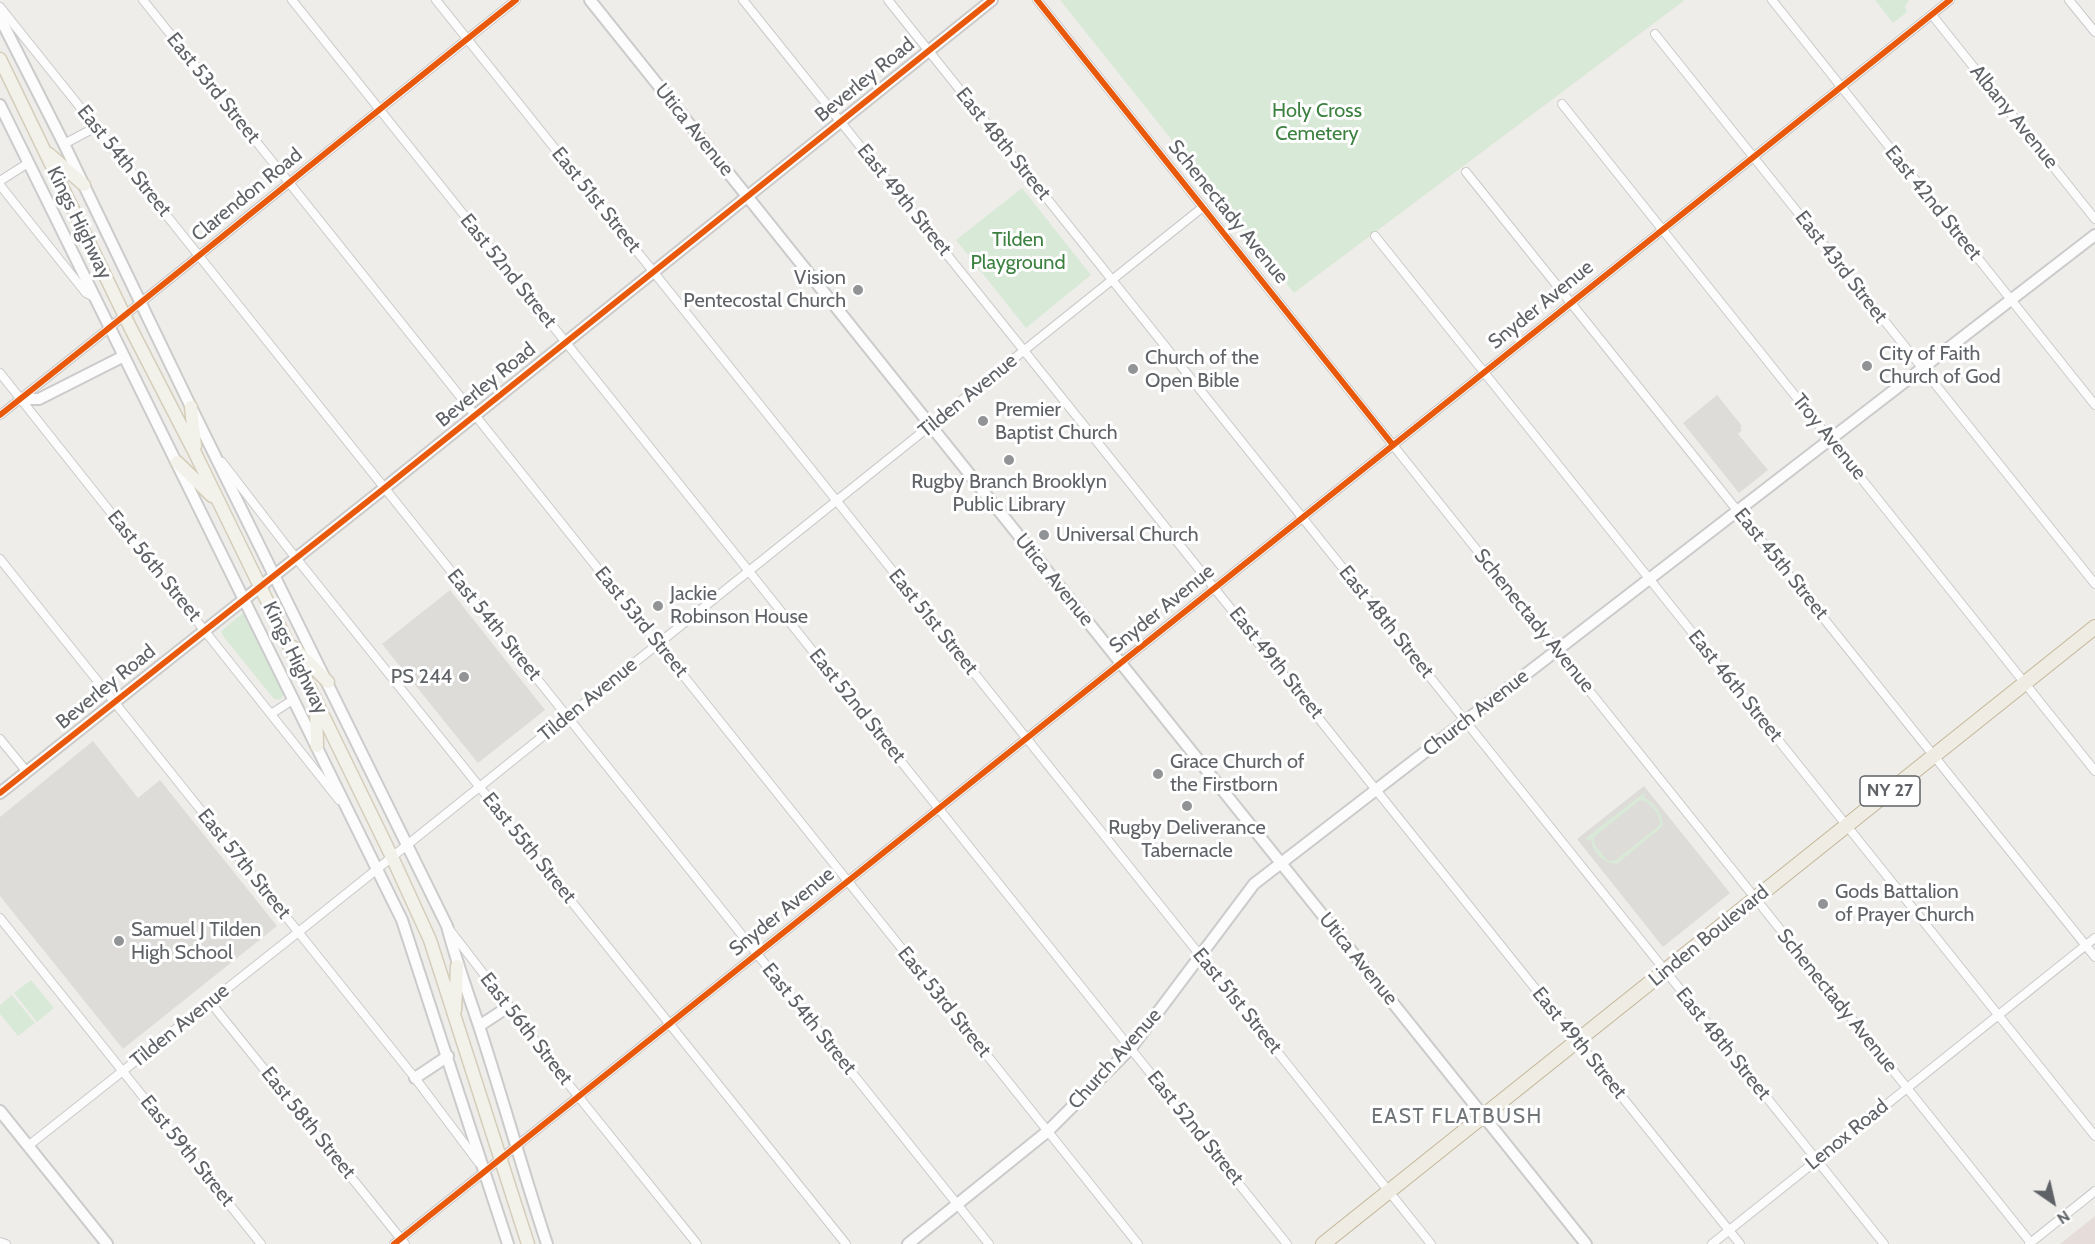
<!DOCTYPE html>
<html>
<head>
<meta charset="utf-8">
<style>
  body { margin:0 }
  #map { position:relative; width:2095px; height:1244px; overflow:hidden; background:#eeedea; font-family:Cabin,sans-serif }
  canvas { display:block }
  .north { position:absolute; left:2023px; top:1172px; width:60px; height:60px; -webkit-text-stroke:4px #fff; paint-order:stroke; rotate:146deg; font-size:16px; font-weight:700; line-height:24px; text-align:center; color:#5f6367 }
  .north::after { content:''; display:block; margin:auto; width:21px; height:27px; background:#5f6367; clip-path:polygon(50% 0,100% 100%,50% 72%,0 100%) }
</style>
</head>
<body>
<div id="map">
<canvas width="2095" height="1244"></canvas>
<div class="north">N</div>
</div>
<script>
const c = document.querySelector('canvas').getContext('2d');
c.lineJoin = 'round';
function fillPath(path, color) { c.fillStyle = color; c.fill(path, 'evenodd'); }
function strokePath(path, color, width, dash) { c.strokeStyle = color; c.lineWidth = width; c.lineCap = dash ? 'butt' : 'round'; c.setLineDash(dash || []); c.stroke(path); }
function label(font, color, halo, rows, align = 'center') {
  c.font = font + ' Cabin,sans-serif'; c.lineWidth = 6; c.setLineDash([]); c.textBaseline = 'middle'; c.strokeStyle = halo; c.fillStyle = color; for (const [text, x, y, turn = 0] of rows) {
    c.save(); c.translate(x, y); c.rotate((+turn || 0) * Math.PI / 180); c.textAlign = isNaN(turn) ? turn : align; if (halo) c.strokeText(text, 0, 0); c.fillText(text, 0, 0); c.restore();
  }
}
const education = new Path2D(`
  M1717 395 1742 426 1740 428 1742 430 1738 434 1768 470 1739 493 1683 423Z
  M450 590 545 710 478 763 382 644Z
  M93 741 138 798 160 780 277 926 123 1049 0 896V817Z
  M1644 786 1730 893 1663 947 1577 839Z`);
const medical = new Path2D(`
  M2095 1216V1244H2060Z`);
const green = new Path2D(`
  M1060 0H1685L1294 293Z
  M1875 0H1909L1905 7 1907 12 1893 23Z
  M1022 188 1091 275 1026 328 956 240Z
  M243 613H246L285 693 280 700 274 699 223 636 221 631Z
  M1644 793 1645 795 1643 797C1654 802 1665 815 1662 827L1618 863C1605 866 1592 852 1591 839L1588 841 1586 838ZM1640 800C1650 801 1661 815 1660 825L1616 860 1608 861 1595 845 1594 837Z
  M31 980 54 1008 37 1022 14 993Z
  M12 995 35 1023 18 1036 0 1014V1005Z`);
const street = new Path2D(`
  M143 0 1138 1244
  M292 0 1287 1244
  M436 0 1431 1244
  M743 0 1740 1244
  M888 0 1884 1244
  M1037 0 2031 1243
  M1772 0 2095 405
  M2069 0 2095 32
  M0 7 989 1244
  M1932 15 2095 219
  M1655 34 2095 584
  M1562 104 2095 771
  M64 144 96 127
  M1466 172 2095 957
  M0 181 28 163
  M0 185 86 293 96 298
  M1375 236 2095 1136
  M0 373 339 800
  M0 415C173 278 343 138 516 0
  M222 462 288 548 846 1244
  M0 559 415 1078 479 1163
  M271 714 294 699
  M0 739 27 772
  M0 918 261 1244
  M449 929 570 1086 697 1244
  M210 1002 405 1244
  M28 1146 306 926 1203 207
  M0 1242 6 1244
  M394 1244 1950 0
  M1712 1244 2095 938
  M2029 1244 2095 1191`);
const secondary = new Path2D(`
  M590 0 1586 1244
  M0 18 64 144 191 407 447 926C456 961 468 993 479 1026 503 1099 523 1172 547 1244
  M0 105 402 920 508 1244
  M21 399H39L124 356
  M0 793 377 494 992 0
  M479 1026 508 1007
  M415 1078 448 1056
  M0 1111 107 1244
  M908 1244 1048 1131 1131 1048 1254 884 2095 235`);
const primary = new Path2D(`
  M0 59 131 329 195 453 392 857 430 940 528 1244
  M49 154 84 185
  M191 407 195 446
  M177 462 212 496
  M293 647 328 682
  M316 705 317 746
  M455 1010 457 966`);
const highway = new Path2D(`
  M1323 1244 2095 627`);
const cycleway = new Path2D(`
  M1037 0 1393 445
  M0 415C173 278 343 138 516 0
  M0 793 377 494 992 0
  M394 1244 1950 0`);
const markers = [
  [858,290,6,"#919395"],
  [1867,366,6,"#919395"],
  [1133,369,6,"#919395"],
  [983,421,6,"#919395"],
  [1009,460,6,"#919395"],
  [1044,535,6,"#919395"],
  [658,606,6,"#919395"],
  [464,677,6,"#919395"],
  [1158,774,6,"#919395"],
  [1187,806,6,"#919395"],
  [1823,904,6,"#919395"],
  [119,941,6,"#919395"]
];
const shields = [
  [1890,791,60]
];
const shieldNames = [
  ["NY 27",1890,791]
];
const streetNames = [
  ["Beverley Road",865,80,-39],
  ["East 53rd Street",213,88,51],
  ["Albany Avenue",2014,117,51],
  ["Utica Avenue",694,130,51],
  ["East 48th Street",1003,144,51],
  ["East 54th Street",124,161,51],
  ["Clarendon Road",247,195,-39],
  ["East 51st Street",596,200,51],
  ["East 49th Street",904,200,51],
  ["East 42nd Street",1933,203,51],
  ["Schenectady Avenue",1228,212,51],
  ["Kings Highway",79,223,64],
  ["East 43rd Street",1841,267,52],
  ["East 52nd Street",508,271,51],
  ["Snyder Avenue",1541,305,-39],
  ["Beverley Road",486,385,-39],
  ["Tilden Avenue",968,396,-39],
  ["Troy Avenue",1829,437,51],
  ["East 45th Street",1781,564,51],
  ["East 56th Street",154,566,51],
  ["Utica Avenue",1054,580,51],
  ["Snyder Avenue",1162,609,-39],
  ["Schenectady Avenue",1534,621,51],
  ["East 53rd Street",641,622,51],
  ["East 51st Street",933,622,51],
  ["East 48th Street",1386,622,51],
  ["East 54th Street",494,625,51],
  ["Kings Highway",295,658,64],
  ["East 49th Street",1276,663,51],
  ["East 46th Street",1735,686,51],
  ["Beverley Road",106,687,-39],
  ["Tilden Avenue",588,700,-39],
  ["East 52nd Street",857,706,51],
  ["Church Avenue",1476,713,-38],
  ["East 55th Street",529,848,51],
  ["East 57th Street",244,864,51],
  ["Snyder Avenue",782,912,-39],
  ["Linden Boulevard",1709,936,-39],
  ["Utica Avenue",1358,959,51],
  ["East 51st Street",1237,1001,51],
  ["Schenectady Avenue",1837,1001,51],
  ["East 53rd Street",944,1002,51],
  ["East 54th Street",809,1019,51],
  ["Tilden Avenue",180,1026,-39],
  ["East 56th Street",526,1029,52],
  ["East 49th Street",1579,1043,51],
  ["East 48th Street",1723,1044,51],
  ["Church Avenue",1115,1059,-48],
  ["East 58th Street",308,1123,51],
  ["East 52nd Street",1195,1128,51],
  ["Lenox Road",1847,1135,-39],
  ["East 59th Street",187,1151,51]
];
const parkNames = [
  ["Holy Cross",1317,111],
  ["Cemetery",1317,134],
  ["Tilden",1018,240],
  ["Playground",1018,263]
];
const poiNames = [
  ["Vision",846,278,"right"],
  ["Pentecostal Church",846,301,"right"],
  ["City of Faith",1879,354],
  ["Church of God",1879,377],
  ["Church of the",1145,358],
  ["Open Bible",1145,381],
  ["Premier",995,410],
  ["Baptist Church",995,433],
  ["Rugby Branch Brooklyn",1009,482,"center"],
  ["Public Library",1009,505,"center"],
  ["Universal Church",1056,535],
  ["Jackie",670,594],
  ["Robinson House",670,617],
  ["PS 244",452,677,"right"],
  ["Grace Church of",1170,762],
  ["the Firstborn",1170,785],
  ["Rugby Deliverance",1187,828,"center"],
  ["Tabernacle",1187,851,"center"],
  ["Gods Battalion",1835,892],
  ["of Prayer Church",1835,915],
  ["Samuel J Tilden",131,930],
  ["High School",131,953]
];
const neighbourhoodNames = [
  ["EAST FLATBUSH",1457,1117]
];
fillPath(education, '#dedcd9');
fillPath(medical, '#e6dddb');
fillPath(green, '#d9e9d7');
strokePath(street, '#c9c9c9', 10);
strokePath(secondary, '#cbcbcb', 14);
strokePath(primary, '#d4cdba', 15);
strokePath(highway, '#c4b799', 16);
strokePath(street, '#fcfcfc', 8);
strokePath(secondary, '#fcfcfc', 10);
strokePath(primary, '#f3f2ea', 12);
strokePath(highway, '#efece4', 14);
strokePath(cycleway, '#e8590c', 6);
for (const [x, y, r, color] of markers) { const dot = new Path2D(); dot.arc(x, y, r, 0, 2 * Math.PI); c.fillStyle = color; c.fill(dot); strokePath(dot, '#fff', 2); }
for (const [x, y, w] of shields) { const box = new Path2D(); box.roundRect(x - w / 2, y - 15, w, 30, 4.5); c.fillStyle = '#fff'; c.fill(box); strokePath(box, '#5f6367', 1.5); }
label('bold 18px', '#5f6367', null, shieldNames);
label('20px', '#5f6367', '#fff', streetNames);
label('20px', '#3c8140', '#fff', parkNames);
label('20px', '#5f6367', '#fff', poiNames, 'left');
c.letterSpacing = '1.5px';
label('21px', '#707579', '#fff', neighbourhoodNames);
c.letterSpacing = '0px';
</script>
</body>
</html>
